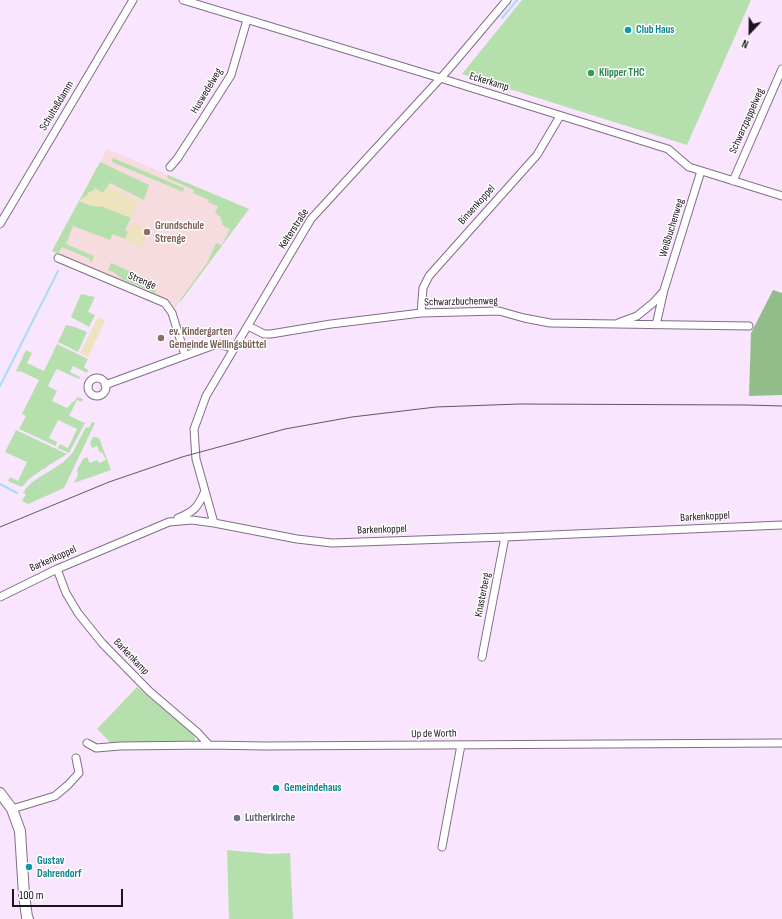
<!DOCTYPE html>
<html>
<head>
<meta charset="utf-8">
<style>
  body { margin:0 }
  #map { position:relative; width:782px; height:919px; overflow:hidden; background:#f9e5fe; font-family:"Sofia Sans Condensed",sans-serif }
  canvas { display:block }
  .north { position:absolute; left:730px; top:12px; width:40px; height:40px; -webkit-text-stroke:3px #fff; paint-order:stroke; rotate:202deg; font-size:11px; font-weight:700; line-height:16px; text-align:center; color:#1b131d }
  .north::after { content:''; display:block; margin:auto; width:14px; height:18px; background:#1b131d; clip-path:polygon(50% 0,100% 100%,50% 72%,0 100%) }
  .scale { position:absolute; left:12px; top:889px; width:111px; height:18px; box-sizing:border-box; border:2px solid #1b131d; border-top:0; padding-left:5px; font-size:12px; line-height:14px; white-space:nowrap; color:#1b131d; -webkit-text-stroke:3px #fff; paint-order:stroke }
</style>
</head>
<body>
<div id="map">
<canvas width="782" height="919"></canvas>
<div class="north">N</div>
<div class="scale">100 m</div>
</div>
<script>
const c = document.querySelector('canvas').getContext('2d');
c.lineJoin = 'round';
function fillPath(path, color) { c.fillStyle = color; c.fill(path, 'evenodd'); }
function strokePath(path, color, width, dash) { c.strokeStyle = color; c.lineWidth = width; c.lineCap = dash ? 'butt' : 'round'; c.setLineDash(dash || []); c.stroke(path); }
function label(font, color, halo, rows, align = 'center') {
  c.font = font + ' "Sofia Sans Condensed",sans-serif'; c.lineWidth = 3; c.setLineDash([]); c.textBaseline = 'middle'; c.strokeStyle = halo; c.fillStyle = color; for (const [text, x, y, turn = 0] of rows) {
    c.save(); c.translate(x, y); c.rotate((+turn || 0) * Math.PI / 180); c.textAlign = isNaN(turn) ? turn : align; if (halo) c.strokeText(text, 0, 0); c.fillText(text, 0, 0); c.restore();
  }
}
const education = new Path2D(`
  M107 149 249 209 172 313 165 303 58 258V254L52 251Z`);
const green = new Path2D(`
  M522 0H751L687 145 462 74Z
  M113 158 184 188 183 192 112 162Z
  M100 162 149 185 144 200 110 183 103 193 93 191 89 192 88 195 79 201 92 206 95 205 101 206 131 218 125 230 128 232 125 239 113 234 110 240 73 226 66 244 94 256 91 263 90 262V259L62 247 58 254 52 251Z
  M168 175 249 209 181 301 180 300 207 263 216 243 222 245 230 229 222 225V220L220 219 221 217 215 213 218 206 208 202 209 200 193 193 194 190 167 178Z
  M111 263 153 281 150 287 156 290 155 293 122 279 115 273 108 270Z
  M81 294 95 297 88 312 95 315 89 327 71 317Z
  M66 325 75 327 87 332 78 352 58 342Z
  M57 344 88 359 84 367 88 370 87 373 73 366 70 372 80 377 79 379 57 369 55 372 48 386 57 391 52 401 67 408 78 397 83 399 82 402 77 400 69 416 85 423 69 453 58 448 60 444 68 448 77 429 58 420 49 438 57 442 56 446 19 429 26 416 22 414 39 380 20 371 19 372 16 371 26 350 32 353 27 363 44 371Z
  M92 422 95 423 64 488 28 504 22 501 26 494 23 493C30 480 48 473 59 465 64 462 69 457 73 452L86 427 89 428Z
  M16 430 67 454 46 467V468L44 469H43L29 479 22 487 8 481 10 477 18 481 27 462 5 452Z
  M93 437H95L99 438 111 470 74 483 78 475 77 470 83 459 87 457 90 463 97 460 99 463 106 460 102 452 100 453 97 446 92 448 90 443Z
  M137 687 194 735 195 737V740L192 742 112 744 97 729Z
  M227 850 270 854 290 853 293 919H229Z`);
const forest = new Path2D(`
  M773 290 782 293V395L749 396 751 333Z`);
const sand = new Path2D(`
  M108 186 142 203 141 204 138 203 131 218 101 206 98 207 95 206H92L79 201 88 195 89 192 93 191 95 188 103 193Z
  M132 223 148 230 141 247 126 241 127 239H125Z
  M98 317 105 320 102 327 88 357 80 353Z`);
const stream = new Path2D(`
  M502 18 517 0
  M0 386 58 271
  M0 484 17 493`);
const street = new Path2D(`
  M183 0 440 78 668 149 689 167 782 196
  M170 167 177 159 203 119 231 75 247 20
  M733 181 782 69
  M0 224 133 0
  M58 258 165 303 172 313 185 355
  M421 313 423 288 429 276 537 155 560 116
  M618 323 637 316 653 303 663 292
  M656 325 664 290 701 171
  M248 326 264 334H271L331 324 421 313 499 311 524 318 550 323 749 326
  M88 387a9 9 0 1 1 18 0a9 9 0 1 1-18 0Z
  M105 385 217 344 226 346 234 349
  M178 518C194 512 198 507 205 491
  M214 523 196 459 194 429 206 396 311 219 447 71 507 0
  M57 569 66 593 78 613 102 643 149 691 198 733 209 745
  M0 597 57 569 169 522 192 520 214 523 297 539 332 543 505 537 782 525
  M482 657 505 537
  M87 743 96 748 120 746 209 745 264 746 782 743
  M12 809 55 796 68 785 79 773 76 758
  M442 847 461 745`);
const secondary = new Path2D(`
  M0 793 12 809 20 831 24 895 27 917 28 919`);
const tram = new Path2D(`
  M0 527 109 482 182 457 285 429 352 417 436 407 519 404 746 405 782 406`);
const markers = [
  [628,30,4,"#0f9aa8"],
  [591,73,4,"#2e9e5b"],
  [147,232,4,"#8d6e63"],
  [161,338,4,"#8d6e63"],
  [276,788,4,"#0f9aa8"],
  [237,818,4,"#6b7280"],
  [29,867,4,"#0f9aa8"]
];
const cultureNames = [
  ["Club Haus",636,30],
  ["Gemeindehaus",284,788],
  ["Gustav",37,861],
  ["Dahrendorf",37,874]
];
const leisureNames = [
  ["Klipper THC",599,73]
];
const streetNames = [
  ["Eckerkamp",489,82,17],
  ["Huswedelweg",207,91,-59],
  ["Schulteßdamm",57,106,-59],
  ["Schwarzpappelweg",747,121,-66],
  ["Binsenkoppel",477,205,-48],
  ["Weißbuchenweg",672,228,-73],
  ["Kelterstraße",294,229,-57],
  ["Strenge",142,281,23],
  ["Schwarzbuchenweg",461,302,-1],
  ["Barkenkoppel",705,517,-3],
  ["Barkenkoppel",382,530,-2],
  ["Barkenkoppel",53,559,-24],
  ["Knasterberg",483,595,-79],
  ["Barkenkamp",131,657,46],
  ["Up de Worth",434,734,-1]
];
const educationNames = [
  ["Grundschule",155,226],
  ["Strenge",155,239],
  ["ev. Kindergarten",169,332],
  ["Gemeinde Wellingsbüttel",169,345]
];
const worshipNames = [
  ["Lutherkirche",245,818]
];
fillPath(education, '#f6dbdf');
fillPath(green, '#b5e0ad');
fillPath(forest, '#92bd8a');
fillPath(sand, '#ede3be');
strokePath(stream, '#a4def7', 2);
strokePath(street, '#826d88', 9);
strokePath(secondary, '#826d88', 12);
strokePath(street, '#fff', 7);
strokePath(secondary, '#fff', 10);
strokePath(tram, '#625665', 1);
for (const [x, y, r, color] of markers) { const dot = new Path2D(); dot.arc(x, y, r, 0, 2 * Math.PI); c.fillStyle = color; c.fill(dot); strokePath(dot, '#fff', 1.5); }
label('bold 11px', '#0d838f', '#fff', cultureNames, 'left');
label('bold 11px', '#27864d', '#fff', leisureNames, 'left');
label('11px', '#1b131d', '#fff', streetNames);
label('bold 11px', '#785e54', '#fff', educationNames, 'left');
label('bold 11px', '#5b616d', '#fff', worshipNames, 'left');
</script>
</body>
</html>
